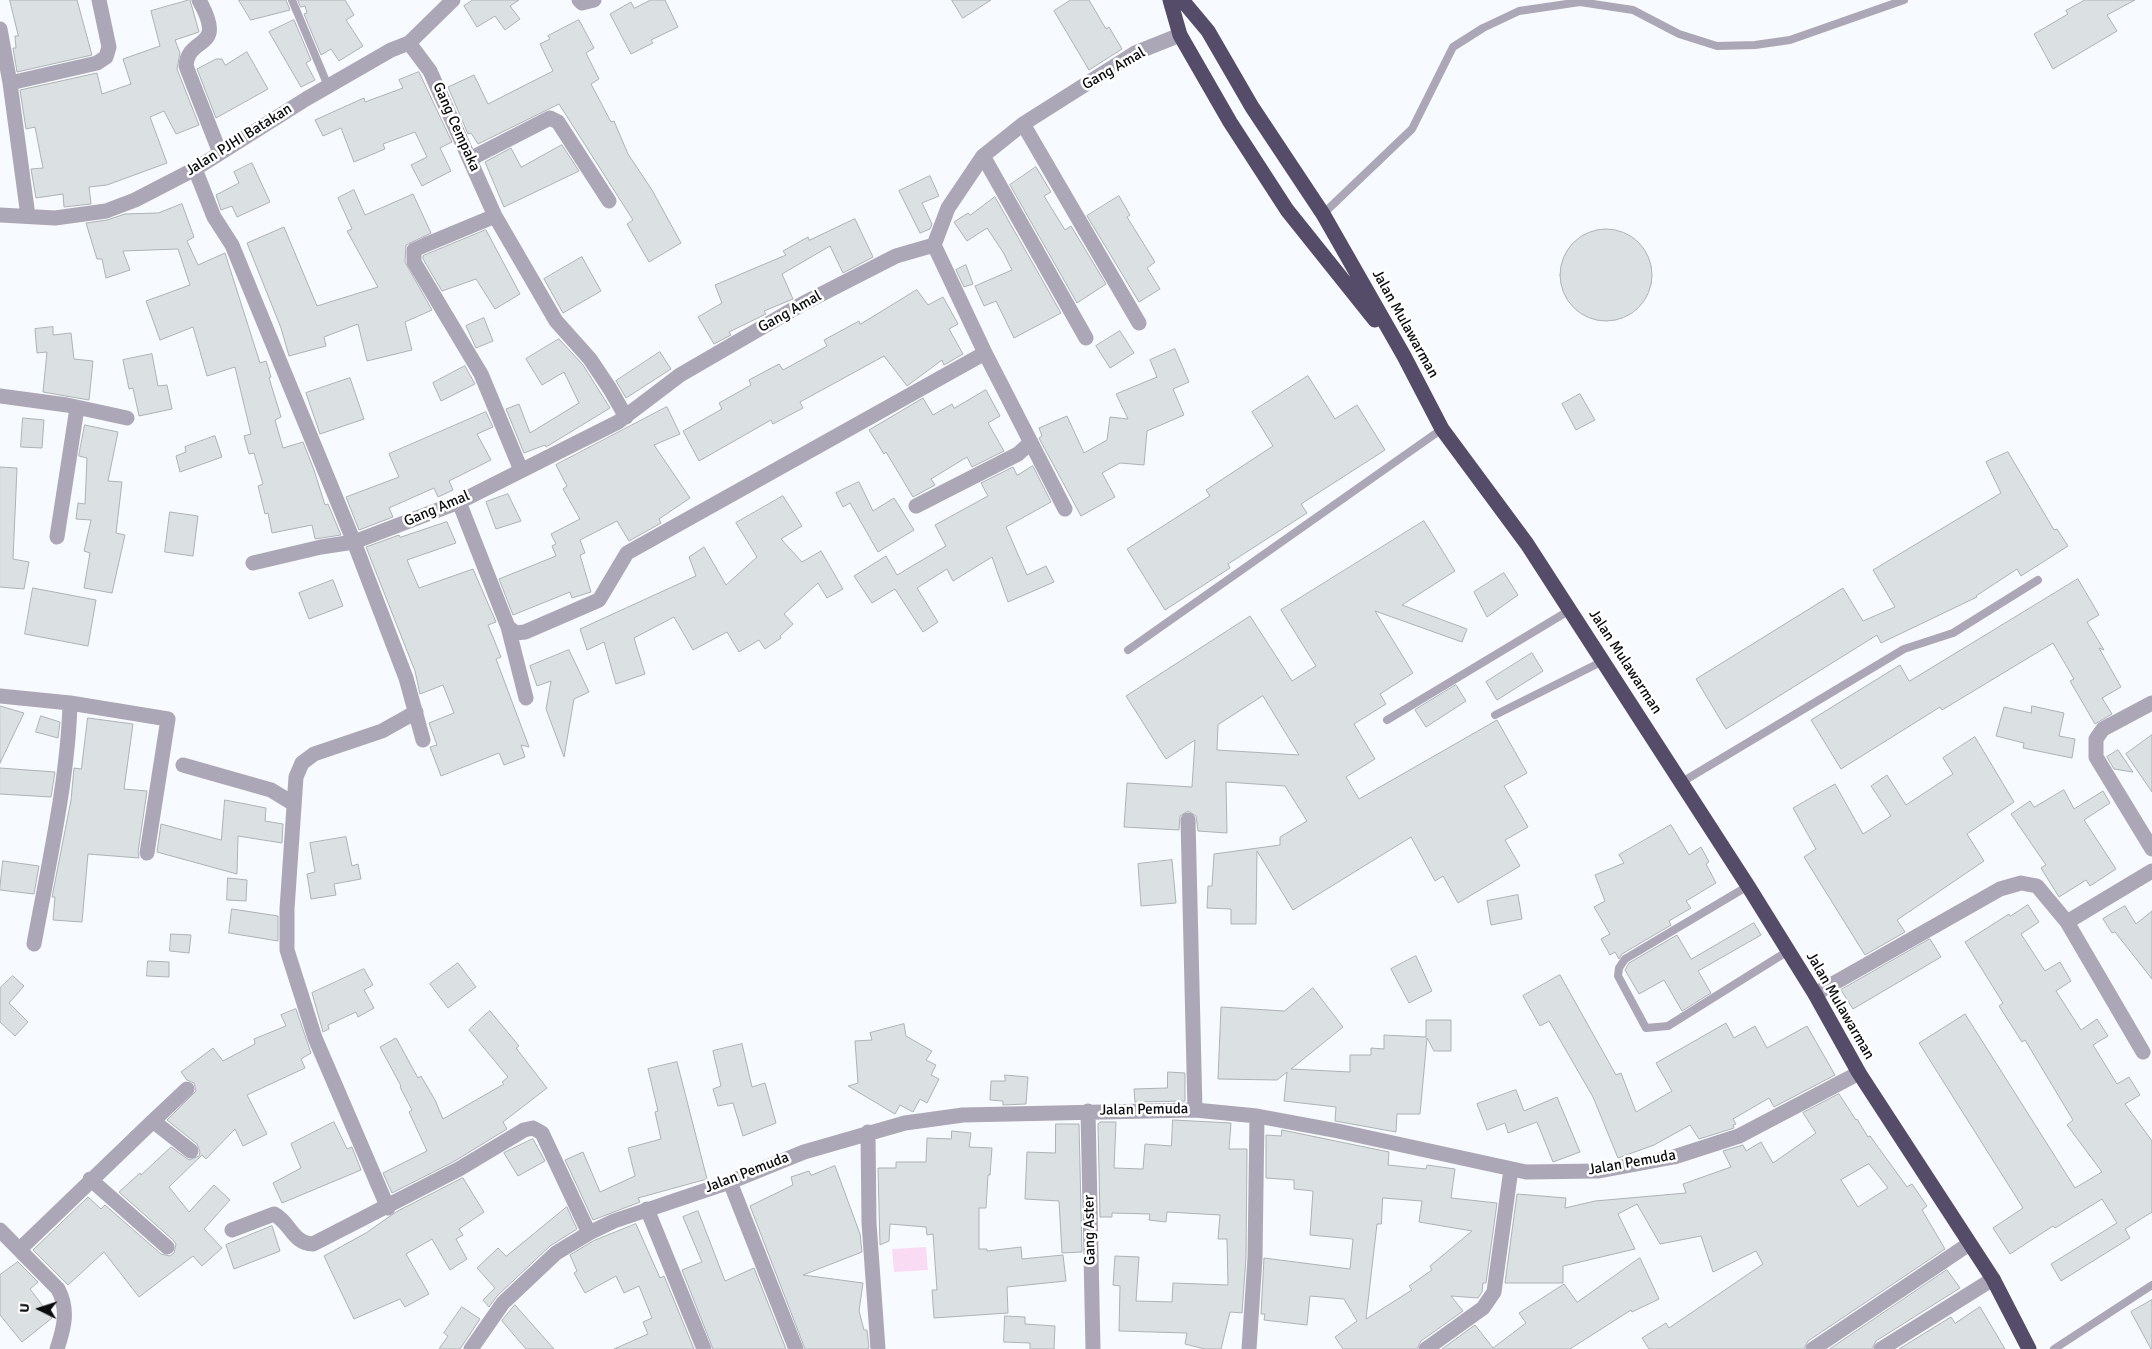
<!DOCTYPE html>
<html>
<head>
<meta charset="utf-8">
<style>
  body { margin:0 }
  #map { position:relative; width:2152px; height:1349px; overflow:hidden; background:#f7fafe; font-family:Signika,sans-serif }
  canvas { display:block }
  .north { position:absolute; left:15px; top:1284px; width:50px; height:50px; -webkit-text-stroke:4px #fff; paint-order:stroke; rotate:274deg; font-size:14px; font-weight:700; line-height:20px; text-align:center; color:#0b0c0d }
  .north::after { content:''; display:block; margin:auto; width:18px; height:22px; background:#0b0c0d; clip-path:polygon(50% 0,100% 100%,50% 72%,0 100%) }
</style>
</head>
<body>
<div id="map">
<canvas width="2152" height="1349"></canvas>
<div class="north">U</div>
</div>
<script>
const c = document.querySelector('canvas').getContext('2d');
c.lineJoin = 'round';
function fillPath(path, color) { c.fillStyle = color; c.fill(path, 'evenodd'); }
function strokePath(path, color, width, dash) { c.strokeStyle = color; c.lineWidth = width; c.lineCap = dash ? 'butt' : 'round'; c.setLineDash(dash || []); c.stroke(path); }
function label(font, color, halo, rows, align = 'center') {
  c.font = font + ' Signika,sans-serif'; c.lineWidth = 5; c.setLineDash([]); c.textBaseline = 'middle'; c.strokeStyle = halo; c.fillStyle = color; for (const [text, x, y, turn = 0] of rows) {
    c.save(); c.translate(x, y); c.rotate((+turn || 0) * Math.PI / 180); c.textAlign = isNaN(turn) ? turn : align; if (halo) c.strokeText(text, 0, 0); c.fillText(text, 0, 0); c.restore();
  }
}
const green = new Path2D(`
  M926 1247 928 1270 894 1272 892 1249Z`);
const building = new Path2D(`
  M10 0H77L92 55 17 72 13 48H16L15 36H18Z
  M190 0 199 32 175 40 180 53 177 69 199 125 176 134 164 111 150 117 167 163 107 185 89 187 91 204 64 207 63 194 36 198 31 169 43 168 35 127 26 129 20 90 97 73 102 94 131 84 123 59 160 46 151 11Z
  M239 0H286L290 10 251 20Z
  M298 0H345L354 15 346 20 363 46 339 61 331 49 321 55 304 14 307 13 305 6 301 7Z
  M473 0H519L510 6 520 19 505 30 495 16 477 27 464 6Z
  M651 0H665L678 27 651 40 653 43 631 54 610 14 631 2 634 8Z
  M952 0H991L963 18Z
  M1071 0H1089L1106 29 1109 27 1122 49 1089 70 1054 11Z
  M2085 0H2135L2107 15 2117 31 2053 69 2034 34 2068 14 2066 11Z
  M294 20 311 60 306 63 315 80 301 87 269 32Z
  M579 20 594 48 586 53 599 79 591 84 611 122 614 121 628 154 652 190 681 243 649 262 627 224 633 220 559 104 478 144 471 133 468 134 448 87 474 75 488 104 553 71 540 44 550 39 548 36Z
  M247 52 268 89 216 118 197 69 216 59H222L225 65Z
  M419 72 452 142 440 148 451 171 422 186 411 165 427 157 415 132 383 144 385 149 354 162 341 128 323 136 315 120 364 98 365 102 403 88 399 80Z
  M562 145 579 171 504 207 485 162 511 148 521 167Z
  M252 163 270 202 237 217 232 206 221 210 216 195 239 183 234 172Z
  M1036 167 1051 192 1044 196 1065 230 1071 226 1106 284 1077 303 1010 185Z
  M930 176 939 196 922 203 932 224 930 229 920 233 899 191Z
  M354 190 365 215 413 194 431 233 406 245 405 262 432 310 405 322 412 350 367 361 358 324 324 337 326 346 289 356 281 328 247 243 284 227 317 306 378 287 347 231 352 229 338 198Z
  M1119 196 1130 215 1127 217 1155 262 1147 268 1160 289 1139 302 1087 216Z
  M995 197 1061 313 1014 338 996 301 984 306 975 286 1012 270 1003 252 987 228 967 241 954 222 968 213 970 215Z
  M182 204 194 237 187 241 198 265 225 253 260 363 266 361 271 377 269 378 281 417 275 420 283 448 303 442 314 470 325 505 328 504 341 535 315 539 312 525 272 533 268 513 265 514 258 486 263 484 254 453 249 454 244 436 251 434 235 367 207 376 193 327 160 340 146 301 190 285 178 249 123 251 130 270 106 278 102 259H97L86 223 107 220 125 214 158 213Z
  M855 219 873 257 843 273 830 246 782 274 793 299 764 311 766 314 729 332 731 335 714 344 698 317 722 303 715 285 786 255 783 251 808 237 809 240Z
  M1560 275a46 46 0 1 1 92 0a46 46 0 1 1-92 0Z
  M486 230 520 294 495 309 476 279 442 291 423 259V256Z
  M582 257 601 291 563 313 544 279Z
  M966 265 973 284 964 287 956 270Z
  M917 290 928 305 943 297 958 324 949 329 963 354 944 365 942 360 907 386 884 356 800 402 803 408 773 424 771 420 699 461 683 431 722 409 719 403 751 385 749 380 779 364 783 370 827 346 824 340 859 321 860 324Z
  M484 318 493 341 476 348 466 326Z
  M53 327V335L71 333 74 359 93 361 89 400 43 392 47 352 37 353 35 329Z
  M1120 331 1134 353 1110 368 1096 346Z
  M559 339 583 365 610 408 546 447 545 445 524 453 506 409 519 404 530 433 579 403 564 372 542 385 526 359Z
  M1175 349 1189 382 1173 389 1184 415 1147 431 1144 465 1120 463 1102 473 1115 497 1081 516 1040 440 1039 438 1042 436 1039 428 1067 416 1084 453 1107 440 1110 417 1128 419 1116 394 1157 377 1150 360Z
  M660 352 671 369 626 398 616 381Z
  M152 354 158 386 167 385 172 409 139 416 133 388 129 389 123 360Z
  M465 366 475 384 441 401 433 383Z
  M1308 376 1335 419 1357 405 1385 450 1301 504 1307 513 1228 564 1230 568 1165 610 1127 549 1210 496 1206 490 1273 446 1252 412Z
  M350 378 364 419 320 434 306 393Z
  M986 390 1000 416 988 423 1004 451 972 467 967 457 931 479 935 485 913 497 886 452 884 454 869 430 923 398 933 415 952 404 954 408Z
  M1580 394 1595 420 1576 430 1562 404Z
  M667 407 680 434 654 445 690 498 659 519 661 523 629 541 617 521 580 540 585 553 580 555 591 592 572 598 570 592 513 615 499 579 556 556 552 546 556 544 551 534 580 519 563 489 567 486 556 465Z
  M486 412 493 427 477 434 491 460 449 481 453 490 438 497 434 488 389 508 393 517 359 530 346 497 399 477 389 454Z
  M23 418 44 420 42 448 21 447Z
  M85 425 118 432 108 481 122 482 116 533 125 535 112 593 84 588 90 553 84 551 91 520 76 519 78 503 85 504 87 458 79 456Z
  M215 436 222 457 180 472 176 456 186 452 185 447Z
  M2008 452 2054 530 2057 529 2068 546 2021 576 2017 569 1976 596 1977 597 1881 643 1877 635 1726 729 1696 679 1843 588 1863 621 1895 607 1873 570 2001 493 1986 462Z
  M1033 466 1051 502 1006 527 1027 575 1046 566 1054 582 1008 602 992 557 953 581 947 569 917 588 938 622 923 632 895 589 872 603 854 576 886 556 897 575 946 546 935 525 988 496 981 483 1013 467 1017 475Z
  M0 467 17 468 13 559 29 562 24 589 0 587Z
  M859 482 873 511 894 498 914 530 878 552 850 503 843 507 836 493Z
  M508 494 521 521 496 529 486 502Z
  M783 496 802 526 781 539 802 562 821 551 843 589 827 598 818 583 784 614 793 624 780 636 781 638 765 649 759 640 739 652 727 632 693 650 674 617 634 638 645 674 616 684 604 642 587 650 580 629 696 576 689 557 704 547 726 585 757 557 736 523Z
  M170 512 198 516 193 556 165 552Z
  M1424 521 1455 571 1402 605 1467 629 1462 642 1375 611 1413 673 1380 694 1386 704 1354 724 1375 759 1346 777 1359 799 1497 720 1527 773 1504 786 1528 827 1505 840 1520 866 1458 903 1443 876 1435 881 1411 837 1293 910 1257 851 1256 924H1231V909L1207 908 1208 886H1212L1214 854 1280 845V837L1307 821 1285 786 1226 782 1227 833 1198 831 1196 816 1188 811 1180 816 1179 830 1124 827 1127 783 1192 787 1195 740 1166 759 1126 696 1250 616 1292 681 1316 666 1281 610ZM1263 696 1299 755 1217 750 1218 725Z
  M447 522 456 543 407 560 419 588 473 569 496 622 488 625 501 657 496 659 529 747 521 745 525 757 504 765 499 753 441 776 430 747 437 745 429 723 454 713 443 685 420 694 415 671 366 547 399 535 400 537Z
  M1504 573 1518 595 1487 617 1474 592Z
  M2078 579 2099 615 2087 622 2104 650 2099 648 2121 687 2102 698 2112 714 2095 724 2070 681 2074 679 2053 643 1942 710 1940 707 1841 769 1811 720 1900 665 1909 681Z
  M333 580 343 606 309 619 299 593Z
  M33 588 96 600 88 646 25 634Z
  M569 650 589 692 574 699 564 757 546 709 551 681 537 686 530 666Z
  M1532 653 1543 671 1497 700 1486 682Z
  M1456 685 1466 701 1426 727 1415 710Z
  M0 706 24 713 0 763Z
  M2032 706 2064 713 2059 736 2075 739 2072 758 2023 748 2024 743 1996 736 2004 707 2031 713Z
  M41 716 60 722 58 738 36 732Z
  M88 718 133 724 124 789 147 791 138 852 139 858 88 854 82 922 53 920 55 897H52L71 800 74 768 81 769Z
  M2152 735V792L2126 754Z
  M1975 737 2014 802 1967 834 1984 861 1897 920 1905 932 1865 955 1804 857 1816 849 1793 808 1835 784 1863 834 1891 816 1871 786 1887 775 1906 805 1953 774 1943 758Z
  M2118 750 2133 772 2114 769 2107 757Z
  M0 768 55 772 51 797 0 794Z
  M2064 790 2074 809 2103 791 2110 803 2084 820 2116 869 2090 886 2086 880 2059 897 2041 868 2046 865 2011 814 2030 801 2034 807Z
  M225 800 266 808 265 821 283 824 282 843 238 836 237 874 157 852 161 824 221 840Z
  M1671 825 1689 855 1701 847 1709 862 1706 864 1716 883 1686 901 1691 908 1669 921 1671 925 1622 954 1619 959 1615 952 1610 955 1601 939 1610 934 1594 907 1605 901 1595 875 1624 863 1619 855Z
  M346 837 352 866 358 864 361 879 334 884 336 895 311 899 307 874 315 872 310 843Z
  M1172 860 1176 903 1141 906 1138 864Z
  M3 861 39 866 34 894 0 890Z
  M228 878 247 880 246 901 227 900Z
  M1518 895 1522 919 1491 925 1487 901Z
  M2028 905 2039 922 2021 934 2045 971 2060 962 2071 981 2056 991 2081 1030 2097 1019 2108 1036 2093 1045 2117 1084 2129 1077 2140 1095 2125 1104 2152 1141V1212L2125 1229 2130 1238 2061 1281 2051 1264 2117 1223 2102 1199 2055 1228 2053 1226 2010 1254 1993 1228 2023 1208 1919 1043 1965 1014 2075 1188 2102 1172 2067 1125 2073 1120 2025 1040 2022 1042 1999 1006 2003 1003 1965 942 2009 914 2010 916Z
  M2125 906 2136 924 2152 911V979L2115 932 2112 933 2103 919Z
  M232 909 278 916V941L229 933Z
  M1754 923 1761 935 1698 971 1711 993 1682 1011 1664 980 1639 994 1625 970 1629 963 1677 935 1691 959Z
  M171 934 191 935 189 953 170 951Z
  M1930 939 1941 957 1853 1009 1841 990Z
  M1416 956 1432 991 1409 1003 1391 969Z
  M148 961 169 962V977L147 976Z
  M458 963 476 987 448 1008 430 984Z
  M364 969 373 985 364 990 374 1008 358 1017 356 1012 328 1025 329 1029 323 1032 312 993Z
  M1560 975 1616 1075 1621 1073 1636 1112 1672 1091 1656 1063 1726 1023 1734 1038 1755 1026 1767 1048 1807 1026 1835 1075 1774 1107 1769 1098 1733 1119 1736 1124 1733 1125 1734 1128 1699 1139 1690 1125 1654 1145 1618 1158 1593 1097 1549 1021 1540 1026 1523 996Z
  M13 976 24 986 9 1003 28 1022 15 1036 0 1022V988Z
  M1313 988 1343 1027 1291 1069 1350 1072V1055H1371V1048L1384 1049V1035L1426 1037V1020H1451V1051H1434L1427 1038 1420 1114H1397L1396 1132 1335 1121 1336 1107 1284 1101 1287 1072 1277 1080 1218 1079 1221 1007 1284 1011Z
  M296 1009 311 1053 301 1059 305 1068 247 1095 267 1134 243 1146 235 1129 206 1159 202 1155 169 1187 189 1212 214 1185 230 1200 204 1229 222 1248 202 1266 193 1256 139 1297 104 1252 68 1285 33 1250 88 1197 101 1209 105 1205 161 1254 170 1256 174 1253 176 1244 173 1240 119 1192 140 1173 141 1175 171 1147 189 1160 199 1156 200 1152 197 1144 167 1120 196 1091 194 1083 187 1080 181 1072 213 1048 223 1061 255 1044 254 1039 286 1026 281 1015Z
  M490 1011 519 1046 516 1048 547 1088 503 1122 507 1129 453 1162 392 1193 383 1173 427 1151 409 1112 412 1110 400 1087 401 1086 380 1047 396 1038 418 1078 421 1076 435 1100 443 1119 504 1084 502 1082 508 1077 469 1030Z
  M904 1024 906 1036 932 1051 926 1060 936 1065 931 1075 939 1079 927 1103 920 1099 913 1112 900 1105 895 1114 848 1086 858 1083 855 1041 872 1040 870 1033Z
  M742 1044 752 1087 765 1083 776 1123 743 1136 733 1103 718 1106 713 1089 721 1086 713 1051Z
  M677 1062 707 1179 638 1198 640 1202 593 1220 565 1160 583 1152 600 1192 635 1176 628 1148 661 1139 655 1112 658 1111 648 1069Z
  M1168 1072 1185 1073V1101L1135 1102 1134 1089 1167 1088Z
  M1005 1075 1028 1077 1026 1104 1003 1105V1101L990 1100 991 1081H1005Z
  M1516 1090 1524 1111 1557 1097 1580 1152 1553 1162 1537 1122 1508 1133 1505 1123 1487 1130 1477 1104Z
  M1839 1094 1856 1120 1857 1119 1868 1137 1870 1136 1907 1187 1912 1184 1927 1206 1922 1210 1945 1249 1808 1341 1804 1349H1649L1642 1338 1666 1323 1669 1328 1763 1264 1756 1251 1713 1272 1701 1236 1660 1244 1637 1204 1618 1214 1635 1249 1563 1266V1283H1505L1517 1194 1566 1198 1565 1208 1595 1201 1686 1193 1683 1184 1731 1167 1723 1151 1743 1145 1746 1151 1761 1142 1773 1163 1816 1133 1803 1113ZM1869 1164 1888 1188 1858 1207 1841 1180Z
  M1173 1120 1231 1123 1229 1149H1247L1246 1258 1242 1313 1230 1312 1221 1349H1205L1185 1344 1187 1333 1119 1331 1120 1286 1113 1285 1115 1256 1139 1257 1136 1301 1172 1302 1173 1283 1228 1285 1227 1239H1218L1220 1215 1167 1212 1166 1222 1149 1220 1150 1214 1112 1213V1217H1100L1098 1124 1100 1122H1116L1114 1168 1143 1169 1145 1144 1171 1146Z
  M334 1122 347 1149 352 1147 361 1170 282 1203 273 1183 301 1168 291 1144Z
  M1056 1124H1079L1082 1252 1062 1253 1059 1201 1025 1199 1027 1152 1055 1153Z
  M1282 1130 1389 1152 1388 1165 1426 1169 1427 1165 1455 1169 1451 1198 1497 1203 1486 1283H1483L1482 1292 1478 1298 1451 1296 1463 1311 1421 1341 1417 1349H1343L1335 1337 1357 1321 1344 1299 1310 1296 1307 1325 1264 1320 1265 1314H1261L1264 1258 1350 1269 1353 1239 1310 1235 1313 1191 1294 1189V1180L1266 1178V1135L1281 1136ZM1383 1198 1422 1201 1419 1222 1472 1231 1430 1266 1432 1270 1409 1286 1412 1290 1366 1319 1377 1224H1381Z
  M952 1131 971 1133 969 1147 992 1148 990 1175H988L986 1208H979V1249H987V1251L1021 1247 1022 1259 1063 1255 1066 1281 1007 1287 1008 1313 934 1318 932 1290H937L933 1234 927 1235 926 1227 890 1224 889 1241 880 1245 878 1168H896V1162H926L927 1138 951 1139Z
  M533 1139 545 1161 518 1176 504 1153Z
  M835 1166 860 1234 862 1252 803 1275 863 1283 859 1311 864 1330H867L869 1348 866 1349H805L750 1206 793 1185 791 1177 809 1171 811 1175Z
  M463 1178 484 1212 459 1229 463 1235 456 1239 467 1259 450 1270 432 1239 406 1254 429 1294 405 1307 400 1299 354 1319 324 1256 366 1233 396 1212Z
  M567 1207 577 1229 550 1246 497 1296 489 1307 483 1300 495 1288 477 1268 498 1248 506 1256Z
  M698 1211 725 1281 754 1268 786 1349H713L682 1270 702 1262 683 1217Z
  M636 1224 660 1278 664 1276 694 1349H614L648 1334 643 1322 652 1318 639 1286 624 1293 616 1276 585 1293 574 1273 577 1271 570 1255 593 1241Z
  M272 1226 280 1251 234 1269 226 1245Z
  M1640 1258 1659 1299 1632 1312 1631 1310 1570 1349H1442L1475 1325 1493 1348 1526 1323 1519 1313 1564 1284 1577 1302Z
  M18 1262 38 1282 30 1289 52 1318 22 1342 0 1315V1275Z
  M1947 1270 1960 1288 1876 1341 1872 1349H1830Z
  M2152 1300V1349H2151L2131 1312Z
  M515 1305 554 1349H526L502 1321Z
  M462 1307 480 1319 460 1349H439L448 1336 444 1333Z
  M1980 1307 2005 1349H1899L1951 1317 1955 1323Z
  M1005 1316 1025 1317V1324L1055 1326 1054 1349H1030V1343L1004 1342Z`);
const lane = new Path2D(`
  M292 0 328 86
  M1323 214 1412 129 1453 47 1483 28 1519 11 1580 2 1633 10 1679 34 1717 46 1755 45 1790 40 1904 0
  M1128 650 1442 429
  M1495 715 1603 661
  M1387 720 1570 610
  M1682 782 1904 649 1953 633 2038 580
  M1748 886 1625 959 1619 968 1618 976 1646 1028 1668 1026 1788 951
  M2054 1349 2152 1285`);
const street = new Path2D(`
  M199 0C228 52 188 34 186 66L220 153
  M579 0 582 3 594 0
  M0 29 10 83 28 216
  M409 43 430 71 495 216 556 321 590 359 610 389 626 417
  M10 83 97 63 106 57 109 47 99 0
  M1023 124 1139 323
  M983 156 1086 338
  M470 159 546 120 550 118 558 122 609 201
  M195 169 214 217 232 245 354 542 406 678 423 740
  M0 215 55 218 106 211 135 200 195 169 306 99 391 50 409 43 453 0
  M495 216 425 245 414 250V262L481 374 521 470
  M934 245 948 208 983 156 1023 124 1135 53 1180 35
  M934 245 985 353 1065 509
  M0 396 67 405 127 418
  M459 502 508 627 516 633 525 632 599 600 627 553 985 353
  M916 506 1018 454 1031 442
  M57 537 77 408
  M253 563 321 547 354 542 459 502 618 422 680 375 804 303 896 256 934 245
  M508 627 526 698
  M0 696 70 703C68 780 48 867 34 944
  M70 703 168 719 147 853
  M2152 703 2103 729 2096 739V757L2152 849
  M183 765 271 790 294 804
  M1188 820 1195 1110
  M2067 922 2152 871
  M1815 994 2000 889 2021 883 2037 886 2067 922 2143 1052
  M1088 1111 1093 1349
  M153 1121 187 1089
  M868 1132 869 1223 878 1349
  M90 1179 167 1247
  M730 1182 796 1349
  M388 1208 315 1038 287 950V909L296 777 302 763 314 754 382 731 416 712
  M647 1209 704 1349
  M0 1230 58 1289C69 1310 64 1328 57 1349
  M232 1230 274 1214C291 1223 292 1243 313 1244L459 1169 524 1130 533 1128 542 1133 589 1233
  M20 1249 153 1121 191 1151
  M471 1349 503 1303 556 1253 589 1233 614 1221 730 1182 804 1152 905 1123 963 1115 1195 1110 1257 1116 1338 1131 1526 1172 1599 1171 1674 1157 1739 1136 1859 1073
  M1249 1349 1255 1258 1257 1116
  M1426 1349 1483 1308 1494 1292 1511 1169
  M1813 1349 1969 1244
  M1881 1349 1993 1279`);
const highway = new Path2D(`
  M1170 0 1180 35 1230 122 1287 210 1375 320
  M1182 0 1208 31 1252 107 1323 214 1404 356 1442 429 1527 544 1748 886 1815 994 1859 1073 1993 1279 2029 1349`);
const streetNames = [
  ["Gang Amal",1114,69,-30],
  ["Gang Cempaka",456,127,66],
  ["Jalan PJHI Batakan",239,140,-32],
  ["Gang Amal",790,312,-29],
  ["Jalan Mulawarman",1405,324,61],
  ["Gang Amal",437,509,-23],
  ["Jalan Mulawarman",1625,662,57],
  ["Jalan Mulawarman",1840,1006,60],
  ["Jalan Pemuda",1144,1110,-1],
  ["Jalan Pemuda",1632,1163,-10],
  ["Jalan Pemuda",747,1173,-21],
  ["Gang Aster",1090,1230,-91]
];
fillPath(green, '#f9dcf4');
fillPath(building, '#dbe0e3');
strokePath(building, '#adb2b5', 1);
strokePath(lane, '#aca7b6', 8);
strokePath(street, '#aca7b6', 15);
strokePath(highway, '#554c69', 15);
label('15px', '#0b0c0d', '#fff', streetNames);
</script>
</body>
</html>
